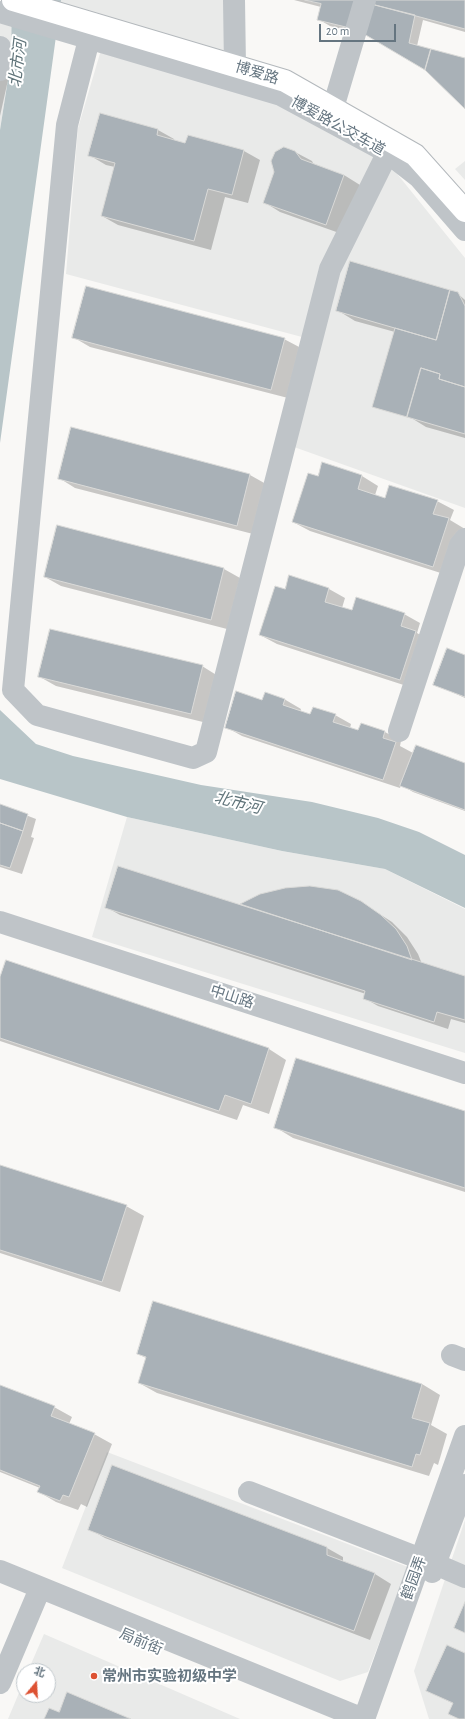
<!DOCTYPE html>
<html>
<head>
<meta charset="utf-8">
<style>
  body { margin:0 }
  #map { position:relative; width:465px; height:1719px; overflow:hidden; background:#f9f8f6; font-family:"Alegreya Sans","Noto Sans SC",sans-serif }
  canvas { display:block }
  .north { position:absolute; left:16px; top:1663px; width:40px; height:40px; box-sizing:border-box; background:#fff; border:1px solid #c1c8cc; border-radius:50%; rotate:18deg; font-size:11px; font-weight:700; line-height:16px; text-align:center; color:#657580 }
  .north::after { content:''; display:block; margin:auto; width:14px; height:18px; background:#dd5132; clip-path:polygon(50% 0,100% 100%,50% 72%,0 100%) }
  .scale { position:absolute; left:319px; top:24px; width:77px; height:18px; box-sizing:border-box; border:2px solid #657580; border-top:0; padding-left:5px; font-size:12px; line-height:14px; white-space:nowrap; color:#657580; -webkit-text-stroke:3px #fff; paint-order:stroke }
</style>
</head>
<body>
<div id="map">
<canvas width="465" height="1719"></canvas>
<div class="north">北</div>
<div class="scale">20 m</div>
</div>
<script>
const c = document.querySelector('canvas').getContext('2d');
c.lineJoin = 'round';
function fillPath(path, color) { c.fillStyle = color; c.fill(path, 'evenodd'); }
function strokePath(path, color, width, dash) { c.strokeStyle = color; c.lineWidth = width; c.lineCap = dash ? 'butt' : 'round'; c.setLineDash(dash || []); c.stroke(path); }
function label(font, color, halo, rows, align = 'center') {
  c.font = font + ' "Alegreya Sans","Noto Sans SC",sans-serif'; c.lineWidth = 4; c.setLineDash([]); c.textBaseline = 'middle'; c.strokeStyle = halo; c.fillStyle = color; for (const [text, x, y, turn = 0] of rows) {
    c.save(); c.translate(x, y); c.rotate((+turn || 0) * Math.PI / 180); c.textAlign = isNaN(turn) ? turn : align; if (halo) c.strokeText(text, 0, 0); c.fillText(text, 0, 0); c.restore();
  }
}
const built = new Path2D(`
  M61 0H226V53L60 2Z
  M0 23 12 26 11 60 0 130Z
  M101 50 279 105 376 155 302 337 66 274 78 128Z
  M465 161V180L455 169Z
  M390 165 465 258V508L294 447 334 274Z
  M127 817 282 851 385 869 465 909V1053L92 937Z
  M107 1452 408 1567 368 1672 340 1681 62 1568Z
  M465 1520V1719H429L414 1671Z
  M44 1634 240 1719H8L24 1681V1695H48V1671H28Z`);
const water = new Path2D(`
  M12 0H61L0 443V130L11 60Z
  M0 710 36 744 73 756 201 785 312 802 378 818 419 832 465 855V908L385 869 282 851 127 817 0 779Z`);
const shadow = new Path2D(`
  M294 0H371L362 34 330 26 318 19 321 7Z
  M373 0H465V32L423 20 417 46 465 59V108L426 70Z
  M0 65 10 71 0 116Z
  M158 130 174 139V141L186 145 244 151 260 160 248 203 225 197 211 250 118 225 102 216 115 167 106 165 89 155Z
  M295 152 312 161 314 165 344 175 360 185 342 234 280 212 264 202Z
  M457 293 465 300V438L426 427 413 419 378 408 395 332 355 321 337 310Z
  M73 337 284 339 301 348 288 398 90 347Z
  M72 429 250 475 266 484 253 534 75 488 59 478Z
  M323 463 362 476 378 486 375 495 386 499 437 501 454 510 450 520 465 529 450 576 310 531 293 522 318 477Z
  M58 526 224 569 240 578 227 629 61 586 45 577Z
  M289 576 329 589 345 598 342 608 353 611 404 614 420 623 417 633 431 641 416 689 277 644 260 635 285 590Z
  M465 656V698L434 684Z
  M202 666 218 676 207 723 56 686 40 677Z
  M284 699 301 709 300 712 311 716 335 715 351 724 350 728 359 731 361 724 385 732 401 741 400 746 413 753 465 764V811L413 792 401 785 400 788 242 736 226 727 263 701Z
  M0 805 36 819 31 837 34 838 22 874 0 867Z
  M361 902 392 922 407 937 418 954 422 964 465 977V1023L451 1019 448 1029 378 1006 364 998 366 994 120 915 106 907 245 906 242 904Z
  M6 961 269 1049 286 1060 269 1114 243 1105 237 1120 0 1041V980Z
  M465 1112V1192L293 1138 275 1127Z
  M0 1166 126 1206 144 1216 120 1292 0 1253Z
  M153 1303 422 1384 440 1395 431 1425 447 1434 438 1465 434 1463 429 1476 157 1393 139 1383 146 1358 138 1354Z
  M0 1386 54 1407 72 1417 69 1424 94 1434 112 1444 87 1507 81 1504 78 1510 56 1502 39 1492 40 1488 0 1472Z
  M89 1529 327 1548 343 1557V1562L375 1574 391 1584 370 1640 105 1538Z
  M465 1654V1719H459L449 1714 454 1704 428 1691Z`);
const building = new Path2D(`
  M305 0H357L350 28 317 20 321 4Z
  M372 0H465V29L371 4Z
  M371 4 415 15 409 43 431 49 425 70 364 34Z
  M431 49 465 58V109L425 70Z
  M100 113 158 129 157 135 185 143 188 135 244 150 232 195 208 189 194 241 101 216 115 163 88 156Z
  M284 147 295 151 301 159 344 175 326 225 263 203 274 172 271 161 275 152Z
  M350 261 450 290 436 340 336 311Z
  M86 286 285 338 271 390 72 338Z
  M450 290 458 292 465 306V387L439 379 440 374 421 368 407 417 372 407 395 328 436 340Z
  M421 368 440 374 439 379 465 387V434L407 417Z
  M71 427 250 474 237 526 58 479Z
  M322 462 362 475 358 489 385 498 389 485 438 500 433 514 449 518 433 567 292 522 308 473 318 476Z
  M57 525 224 568 211 620 44 577Z
  M289 575 329 588 325 602 352 610 356 597 405 613 401 626 416 631 400 680 259 635 275 586 285 589Z
  M50 629 203 665 191 714 38 677Z
  M447 648 465 655V697L433 685Z
  M236 691 262 700 265 692 285 699 283 705 310 714 313 707 336 714 333 722 358 730 361 723 385 731 383 738 396 742 383 780 225 728Z
  M416 745 465 763V810L400 786Z
  M0 804 28 814 23 831 0 823Z
  M0 823 23 831 10 868 0 865Z
  M118 866 465 976V1020L437 1012 434 1022 363 999 365 991 105 908Z
  M310 886 338 890 361 901 381 915 396 929 407 946 412 960 240 904 260 894 285 888Z
  M6 960 269 1048 251 1104 225 1095 219 1111 0 1038V977Z
  M296 1058 465 1111V1188L274 1128Z
  M0 1165 127 1205 102 1282 0 1250Z
  M153 1301 422 1384 412 1418 430 1423 420 1455 416 1454 412 1467 138 1383 146 1357 137 1354Z
  M0 1385 55 1406 51 1416 95 1433 69 1497 63 1495 60 1501 37 1492 40 1486 0 1470Z
  M112 1465 327 1547V1555L375 1573 354 1631 88 1530Z
  M465 1602V1633L454 1628Z
  M447 1645 465 1653V1719H459L448 1714 453 1703 426 1691Z
  M67 1692 131 1719H44L49 1708 59 1712Z`);
const minor = new Path2D(`
  M234 0 235 66
  M0 12 281 95 387 152 419 177 465 230
  M93 24 67 125 13 690 37 715 193 758 206 752 330 269 393 142
  M0 47 2 59 0 70
  M333 108 365 0
  M399 731 460 545 465 539
  M0 922 465 1073
  M452 1355 465 1360
  M249 1492 421 1559
  M435 1564 465 1577
  M0 1571 363 1719
  M432 1572 465 1485
  M0 1683 36 1598
  M364 1719 465 1436`);
const major = new Path2D(`
  M13 0 285 81 415 155 465 211`);
const markers = [
  [94,1676,4,"#dd5132"]
];
const streetNames = [
  ["博爱路",257,73,17],
  ["博爱路公交车道",338,126,29],
  ["中山路",232,997,18],
  ["鹤园弄",414,1578,-70],
  ["局前街",141,1642,23]
];
const poiNames = [
  ["常州市实验初级中学",102,1676]
];
const waterNames = [
  ["北市河",18,63,-83],
  ["北市河",238,803,14]
];
fillPath(built, '#e9eae9');
fillPath(water, '#b8c5c8');
fillPath(shadow, '#0003');
fillPath(building, '#a9b1b7');
strokePath(building, '#dadad8', 1);
strokePath(major, '#b3b8bc', 24);
strokePath(minor, '#bfc4c8', 22);
strokePath(major, '#fff', 22);
for (const [x, y, r, color] of markers) { const dot = new Path2D(); dot.arc(x, y, r, 0, 2 * Math.PI); c.fillStyle = color; c.fill(dot); strokePath(dot, '#fff', 1.5); }
label('15px', '#657580', '#fff', streetNames);
label('bold 15px', '#657580', '#fff', poiNames, 'left');
label('italic 16px', '#60747a', '#fff', waterNames);
</script>
</body>
</html>
